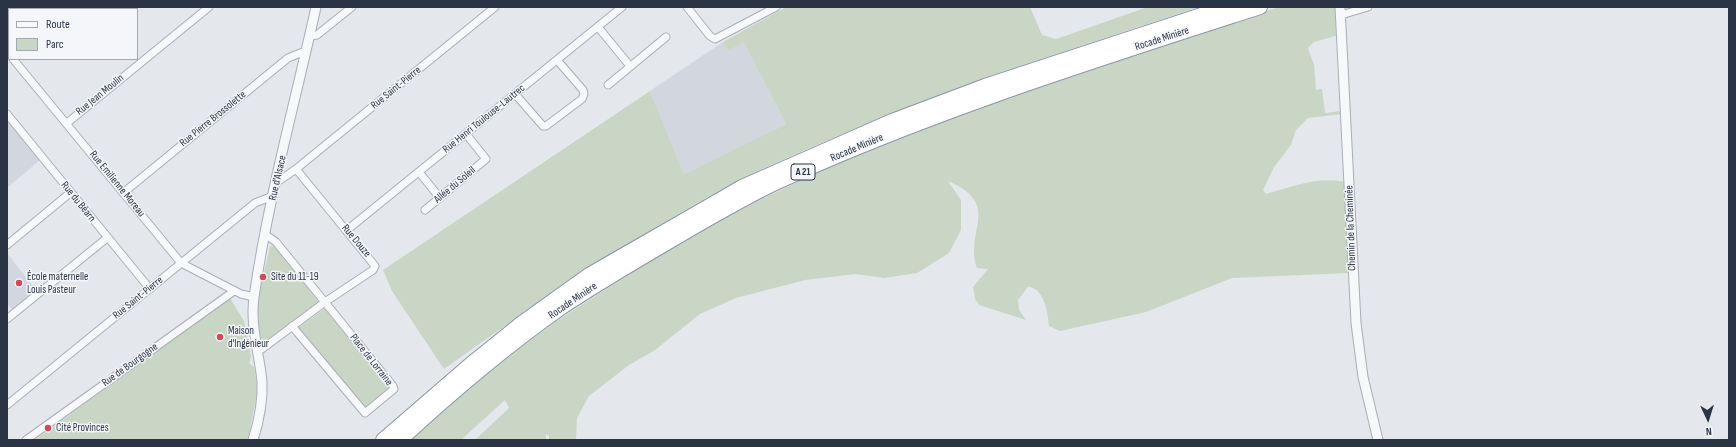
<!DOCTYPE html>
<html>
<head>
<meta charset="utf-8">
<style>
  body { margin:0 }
  #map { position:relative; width:1736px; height:447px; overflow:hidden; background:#e4e7ec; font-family:"Sofia Sans Condensed",sans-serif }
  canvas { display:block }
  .frame { position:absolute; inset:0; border:8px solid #2b3445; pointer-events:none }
  .legend { position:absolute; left:8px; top:8px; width:130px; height:52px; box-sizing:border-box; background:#f4f6f9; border:1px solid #a4a8b1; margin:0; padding:5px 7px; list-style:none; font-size:12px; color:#2b3445 }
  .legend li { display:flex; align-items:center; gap:8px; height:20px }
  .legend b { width:20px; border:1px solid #a4a8b1 }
  .north { position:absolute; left:1688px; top:399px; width:40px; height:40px; -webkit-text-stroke:3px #f4f6f9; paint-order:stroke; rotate:176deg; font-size:11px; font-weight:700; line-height:16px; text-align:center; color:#2b3445 }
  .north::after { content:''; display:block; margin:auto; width:14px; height:18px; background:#2b3445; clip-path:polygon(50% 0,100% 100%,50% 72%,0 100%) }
</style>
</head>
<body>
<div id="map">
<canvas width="1736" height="447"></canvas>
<div class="frame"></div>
<ul class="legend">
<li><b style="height:5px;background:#f7f8fa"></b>Route</li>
<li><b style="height:11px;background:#c9d6c5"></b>Parc</li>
</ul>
<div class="north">N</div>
</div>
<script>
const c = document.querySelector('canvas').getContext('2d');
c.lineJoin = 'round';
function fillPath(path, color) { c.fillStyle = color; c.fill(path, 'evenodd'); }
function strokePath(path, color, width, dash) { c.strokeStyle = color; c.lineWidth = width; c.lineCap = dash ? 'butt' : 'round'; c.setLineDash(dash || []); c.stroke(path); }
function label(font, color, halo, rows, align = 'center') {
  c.font = font + ' "Sofia Sans Condensed",sans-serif'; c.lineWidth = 3; c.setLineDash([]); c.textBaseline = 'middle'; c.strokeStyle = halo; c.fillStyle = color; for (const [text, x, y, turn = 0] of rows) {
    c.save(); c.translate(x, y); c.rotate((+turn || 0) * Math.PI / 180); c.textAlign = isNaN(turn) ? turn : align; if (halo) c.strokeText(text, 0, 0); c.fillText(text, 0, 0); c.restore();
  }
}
const built = new Path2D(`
  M744 41 786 124 684 174 650 91 723 42 728 51Z
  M7 120 40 160 7 188Z
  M7 253 36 290 12 310 7 303Z`);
const green = new Path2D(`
  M786 7H1030L1042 35 1056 39 1148 7H1199C1045 58 890 108 744 178 697 201 653 229 609 257 553 293 498 330 444 369L392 291 383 270 650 91 684 174 786 124 744 42 728 51 723 42Z
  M1279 7H1335L1336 36 1314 42 1308 48 1314 65 1316 90 1322 89 1325 113 1341 111 1342 114 1308 118 1296 130 1291 145 1274 167 1263 190 1266 194C1291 187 1319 176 1345 182L1349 273 1232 278 1146 312 1060 331 1049 326C1048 313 1044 287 1028 287L1018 300 1019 310 1026 320 979 305 975 299 973 287 988 269 977 268C964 230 1003 205 948 181L961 200V230L949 253 917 273 884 278 856 274 805 280 736 298 700 314 655 350 629 365 589 396 577 418 576 440H549V436L546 434V440H475L509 408 505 400 461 440H408L491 370 552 324 687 237 766 197 836 164 922 127Z
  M270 246H275L320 304 264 344C248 322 265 272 270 246Z
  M230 298 244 321 251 357 249 363 254 367 258 389 248 440H35Z
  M324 309 328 310 390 386 389 390 367 408H364L298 328Z`);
const minor = new Path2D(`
  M687 7 710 36 715 39 776 7
  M59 9 62 7
  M1341 15 1368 7
  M598 27 630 66
  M310 36 317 35 352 7
  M7 52 9 54
  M13 59 181 263 241 294 254 297
  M608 85 666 37
  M515 94 543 126H546L582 99 584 94 583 90 557 60
  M7 114 150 289
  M67 123 209 7
  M419 172 440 198
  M277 182 296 169 495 7
  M123 193 288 58 303 52 306 53
  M425 210 486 159 466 134
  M347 230 622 7
  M266 235 276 242 393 386 394 389 365 413 292 326
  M7 245 70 193
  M7 319 107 238
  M257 351 262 349 325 302 373 270 375 266 296 169
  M7 405 255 203 273 196
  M26 440 234 291`);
const tertiary = new Path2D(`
  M1340 7 1356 323 1363 377 1378 440
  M253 440C259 421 263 401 262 381 259 352 250 326 254 297 268 199 295 103 316 7`);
const motorway = new Path2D(`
  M383 440 471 364 522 323 589 275 742 187 892 121 985 86 1226 7
  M400 440C451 393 505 347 562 307 597 284 634 262 670 241 704 221 738 201 773 184 930 112 1096 60 1260 7`);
const markers = [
  [263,277,4,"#d1495b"],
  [19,283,4,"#d1495b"],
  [220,337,4,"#d1495b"],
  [48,428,4,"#d1495b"]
];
const shields = [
  [803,172,24]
];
const shieldNames = [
  ["A 21",803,172]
];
const streetNames = [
  ["Rocade Minière",1162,39,-18],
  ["Rue Saint-Pierre",396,88,-39],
  ["Rue Jean Moulin",100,95,-39],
  ["Rue Pierre Brossolette",213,119,-39],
  ["Rue Henri Toulouse-Lautrec",484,119,-39],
  ["Rocade Minière",857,148,-23],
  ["Rue d'Alsace",278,178,-77],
  ["Rue Emilienne Moreau",117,184,51],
  ["Allée du Soleil",455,185,-40],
  ["Rue du Béarn",78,202,51],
  ["Chemin de la Cheminée",1351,228,-92],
  ["Rue Douze",356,241,50],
  ["Rue Saint-Pierre",138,298,-39],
  ["Rocade Minière",573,301,-34],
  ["Place de Lorraine",371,360,52],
  ["Rue de Bourgogne",130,365,-36]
];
const poiNames = [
  ["École maternelle",27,277],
  ["Louis Pasteur",27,290],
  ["Site du 11-19",271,277],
  ["Maison",228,331],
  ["d'Ingénieur",228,344],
  ["Cité Provinces",56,428]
];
fillPath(built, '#d2d6de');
fillPath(green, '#c9d6c5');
strokePath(minor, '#a9aeb7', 9);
strokePath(tertiary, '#a9aeb7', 11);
strokePath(motorway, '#8b94a3', 16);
strokePath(minor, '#f7f8fa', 7);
strokePath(tertiary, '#f7f8fa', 9);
strokePath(motorway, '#fff', 14);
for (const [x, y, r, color] of markers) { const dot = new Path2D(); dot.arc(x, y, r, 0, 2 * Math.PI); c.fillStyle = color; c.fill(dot); strokePath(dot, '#f4f6f9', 1.5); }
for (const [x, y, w] of shields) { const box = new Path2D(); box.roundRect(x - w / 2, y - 8, w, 16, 3); c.fillStyle = '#f4f6f9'; c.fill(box); strokePath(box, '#2b3445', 1); }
label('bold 10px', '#2b3445', null, shieldNames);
label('11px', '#2b3445', '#f4f6f9', streetNames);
label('11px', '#2b3445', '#f4f6f9', poiNames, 'left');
</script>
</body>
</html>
